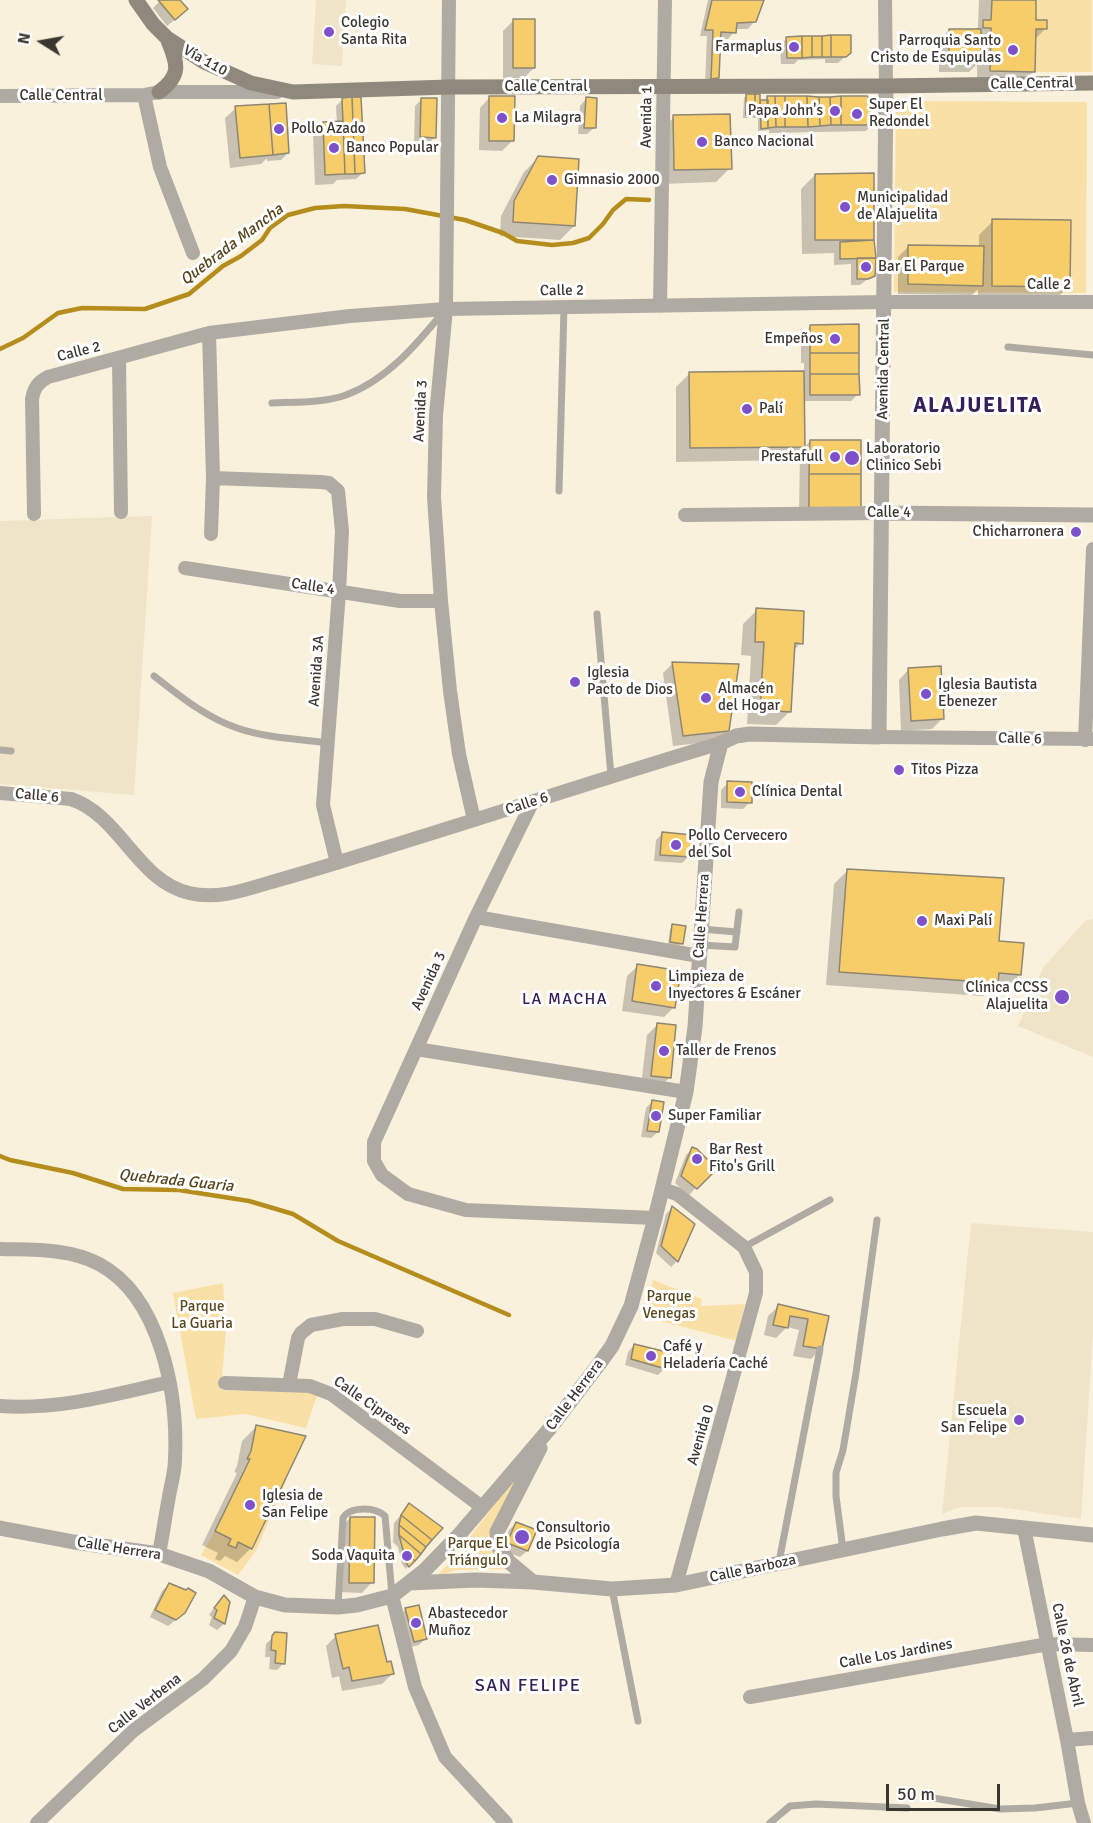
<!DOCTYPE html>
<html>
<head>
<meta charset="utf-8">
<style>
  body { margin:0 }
  #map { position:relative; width:1093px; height:1823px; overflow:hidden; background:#faf1dc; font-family:Signika,sans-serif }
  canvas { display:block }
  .north { position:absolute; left:12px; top:12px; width:60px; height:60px; -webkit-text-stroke:4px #fff; paint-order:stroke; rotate:281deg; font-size:16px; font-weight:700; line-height:24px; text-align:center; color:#3a372f }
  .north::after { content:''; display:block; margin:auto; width:21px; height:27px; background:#3a372f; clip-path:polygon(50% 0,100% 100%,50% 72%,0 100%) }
  .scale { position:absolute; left:886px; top:1784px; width:114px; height:27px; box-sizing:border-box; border:3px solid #3a372f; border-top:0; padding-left:8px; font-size:18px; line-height:21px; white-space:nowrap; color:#3a372f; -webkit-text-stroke:4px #fff; paint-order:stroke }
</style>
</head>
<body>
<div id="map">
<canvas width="1093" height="1823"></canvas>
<div class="north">N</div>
<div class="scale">50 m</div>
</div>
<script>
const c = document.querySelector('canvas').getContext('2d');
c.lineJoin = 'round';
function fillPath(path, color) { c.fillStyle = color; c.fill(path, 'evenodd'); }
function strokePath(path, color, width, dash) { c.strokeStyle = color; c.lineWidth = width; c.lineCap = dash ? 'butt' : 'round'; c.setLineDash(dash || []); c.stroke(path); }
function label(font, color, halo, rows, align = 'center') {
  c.font = font + ' Signika,sans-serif'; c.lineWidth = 6; c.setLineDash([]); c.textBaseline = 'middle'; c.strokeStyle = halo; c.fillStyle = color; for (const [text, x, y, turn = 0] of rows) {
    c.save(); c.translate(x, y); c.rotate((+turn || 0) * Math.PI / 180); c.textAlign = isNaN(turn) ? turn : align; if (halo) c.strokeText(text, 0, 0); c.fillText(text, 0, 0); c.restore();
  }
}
const built = new Path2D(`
  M316 0H346L342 66 312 64Z
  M152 516 134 795 0 784V521Z
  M1093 919V1057L1018 1026 1043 968 1085 921Z
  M971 1223 1093 1232V1334L1081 1519 999 1507H960L942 1514Z`);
const green = new Path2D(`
  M1036 0H1092V72H1035L1036 29H1047V20H1036Z
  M896 101 1087 102 1086 293 894 292Z
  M653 1280 702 1299 701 1306 745 1304 737 1341 645 1317Z
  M223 1283 226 1330 221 1390 318 1393 306 1428 245 1414 196 1419 173 1293Z
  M535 1452 493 1530 506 1569 456 1570 434 1578 452 1560Z
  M285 1478 287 1479 256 1551 238 1575 201 1555 215 1531 231 1539 228 1545 236 1548 238 1542 253 1549Z`);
const shadow = new Path2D(`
  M161 0H179V16L167 26 153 8Z
  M708 0H762L754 22 748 29H735L734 32 728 39H719L717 77 711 84H705L707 36H700Z
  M979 0H1035V21L1045 29 1034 40V71L1020 85H977V64L969 72H939V41L949 30H975L978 27Z
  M514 20 534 68 524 78H503V31Z
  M787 38 850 52 838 63H825V59L798 60 794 64H781L780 45Z
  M747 95 759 102H764L767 98 872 124 866 131 769 133V130L758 131V118H743L744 98Z
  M490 97 513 140 502 151 479 150 480 108Z
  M343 99 363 173 356 179 337 180 333 184 315 185 313 134 323 124 337 123 336 106Z
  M422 99 435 137 428 144 414 143 415 106Z
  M586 99 594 128 587 134H578L580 106Z
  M236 108 288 153 281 160 267 161V158L261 164 230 168 225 118Z
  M674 117 730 168 716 182 661 184 660 131Z
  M538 158 574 226 560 240 500 236 501 216 524 172Z
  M872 174 873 275 860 285H851V264L834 265V253L802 254 801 189 815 175Z
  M993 221 1069 286 1055 300H978V289L972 295 898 294V257L909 246 979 247V235Z
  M811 326 858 394 851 401H803L804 448 810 441 860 507 799 518 800 450 790 460 676 462V387L690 373H804V363H801V337Z
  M757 610 801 643 793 651 790 711 776 725 747 724 751 656 741 655 743 624Z
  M673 663 728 731 717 741 673 746 663 673Z
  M909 669 942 719 932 729 901 731 899 680Z
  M728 783 750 802 743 809 721 808V790Z
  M662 834 689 856 682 863 654 861 656 840Z
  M848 870 998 943 1020 974 1006 988 992 987 983 996 826 985 834 884Z
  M673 926 682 943 679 946 668 945 670 929Z
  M638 966 674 1007 664 1017 622 1011 627 976Z
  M657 1025 669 1078 659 1088 641 1086 647 1035Z
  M652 1102 658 1132 651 1138 641 1137 646 1108Z
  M692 1149 714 1169 689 1195 675 1183 686 1155Z
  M672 1208 677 1261 671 1267 656 1253 666 1214Z
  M779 1306 828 1317 821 1349 811 1359 793 1356 799 1330 787 1327 776 1338 764 1335 768 1316Z
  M634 1345 665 1368 658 1375 625 1365 628 1352Z
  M256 1427 251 1548 237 1562 225 1556 220 1561 215 1559 218 1553 202 1545 237 1473 234 1472 237 1466 242 1441Z
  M409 1505 441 1528 406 1569 402 1564 398 1547 393 1542 394 1523Z
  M350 1518 372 1582 362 1593 339 1592 340 1528Z
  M516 1523 535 1531 527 1551 520 1557 501 1550 509 1530Z
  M169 1584 177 1619 168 1626 150 1617 162 1591Z
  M228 1603 224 1624 217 1630 209 1625 212 1617 209 1615 217 1604Z
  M406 1609 426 1638 419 1645 407 1648 399 1616Z
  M276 1634 284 1663 277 1670 269 1669 270 1657H265L266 1644Z
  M336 1636 385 1664 392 1674 382 1684 342 1691 339 1676 332 1678 326 1646Z`);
const stream = new Path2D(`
  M0 349 23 338 58 313 82 308 145 309 189 294 223 266 241 256 262 240 270 228 288 215 315 208 344 206 405 209 465 220 503 233 517 241 552 245 573 243 589 238 603 224 613 210 626 199 649 200
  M0 1156 10 1160 73 1173 123 1189 179 1190 249 1201 293 1214 338 1241 509 1315`);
const building = new Path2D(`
  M158 0H180L188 9 175 20Z
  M712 0H764L756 22 737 23 736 33 721 32 719 78 711 79 713 30H705Z
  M992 0H1036V20H1047V29H1036L1035 72 990 71 991 28H983V20H991Z
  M513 19H535V68H513Z
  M949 29H981V62L949 63Z
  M831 35V57H822V36Z
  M831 35H851V53L846 57H831Z
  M802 36V58H787L786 37Z
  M802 36H812V57L802 58Z
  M812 36H822V57H812Z
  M746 94H755V116L746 115Z
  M755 94H760V115L755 116Z
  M489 96H515L514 141H489Z
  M767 96H775L776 127 768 128Z
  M775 96H785V127H776Z
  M785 96H807L808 127H785Z
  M807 96 819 97 820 126 808 127Z
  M841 96H867L874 103V125H841Z
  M841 96V125H831L830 97Z
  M352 97 355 174H345L342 98Z
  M352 97H361L365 173 355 174Z
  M586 97 597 98 596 128H584Z
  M819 97H830L831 125 820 126Z
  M421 98H437L436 138 420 137Z
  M760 100H768V128L761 129Z
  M286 103 289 153 273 155 269 104Z
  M269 104 273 155 240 158 235 106Z
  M730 114 732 169 674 170 673 115Z
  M343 121 345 174 325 175 323 122Z
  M538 156 579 159 575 226 513 222 514 201Z
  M874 173V240H815V174Z
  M992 219 1071 220 1070 287 992 286Z
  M874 240 876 258 840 259V242Z
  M908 245 984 246 983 286 908 284Z
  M857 258H876L875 276 868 279H857Z
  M859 324V353H810V325Z
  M810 353H859V374H810Z
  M804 371 805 447 690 448 689 372Z
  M810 374H859L860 395H810Z
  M810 440H861V474H809Z
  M809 474H861V508H809Z
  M756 608 804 611 803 644 795 643 791 712 760 710 764 642H755Z
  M672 662 739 664 729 731 683 736Z
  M941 666 944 719 911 721 908 668Z
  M727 781 752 782V803L727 802Z
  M662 832 693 835 691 857 660 855Z
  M847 869 1004 878 999 941 1024 943 1021 975 999 973 998 983 839 972Z
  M672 924 686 926 683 944 670 942Z
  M637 964 681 971 675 1008 632 1001Z
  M657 1023 676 1025 671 1078 651 1076Z
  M652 1100 664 1102 659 1132 647 1131Z
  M692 1147 697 1149 717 1169 697 1189 681 1176Z
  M672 1206 695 1224 678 1262 661 1246Z
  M778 1304 829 1316 822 1349 803 1346 808 1319 790 1316 788 1328 773 1325Z
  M634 1344 671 1353 666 1369 631 1359Z
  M256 1425 306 1436 252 1549 238 1542 236 1548 228 1545 231 1539 215 1531 250 1459H247L251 1451Z
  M409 1503 443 1528 432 1540 401 1515Z
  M401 1515 432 1540 426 1547 399 1525Z
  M350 1517H375L374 1583H349Z
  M516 1522 537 1530 528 1551 507 1543Z
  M399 1525 426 1547 421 1554 399 1535Z
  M399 1535 421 1554 415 1561 403 1550Z
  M403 1550 415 1561 409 1567 405 1561Z
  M169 1583 186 1590 188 1588 196 1593 185 1613 176 1620 155 1610Z
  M224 1595 230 1602 225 1624 214 1618 217 1610 214 1608Z
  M419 1605 427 1639 414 1642 405 1608Z
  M378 1625 387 1662 391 1661 394 1674 352 1681 349 1667 343 1669 335 1634Z
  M275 1632 287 1633 285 1664 275 1663 276 1651 271 1650 272 1636Z`);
const service = new Path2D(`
  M1008 347 1093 355
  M272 403C296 402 324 403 346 395 387 380 417 344 444 311
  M559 491 564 308
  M597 614 611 776
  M154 676C180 696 205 717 237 728 266 738 298 739 328 743
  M0 750 11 751
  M701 929 737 932
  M700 945 735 947 739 912
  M744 1247 830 1200
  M843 1550 836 1496V1473L843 1450 856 1373 877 1220
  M779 1562 820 1349
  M612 1589 638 1721
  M338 1607 343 1518C350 1506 375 1507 385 1516L392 1595
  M933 1798 1000 1809 1035 1808 1078 1803
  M770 1823 790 1806 816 1804 907 1808`);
const minor = new Path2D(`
  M449 0 446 309 436 415 434 497 441 601 450 691 459 754 474 820
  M885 0 886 86
  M144 95 160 167 193 253
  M0 96 144 95 159 92H277
  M660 306 665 0
  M209 333 213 478 211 534
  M119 359 121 512
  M213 478 321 482 329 483 338 491 342 531 339 592 323 805 337 863
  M34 514 32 399C34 388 38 382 48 377L209 333 350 316 446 309 885 302H1093
  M685 515 882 513
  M185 568 400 601H441
  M879 737 1093 739
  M1085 740 1093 549
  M0 793 71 799C121 816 136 880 189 893 221 901 252 887 282 879 314 870 346 860 378 850 493 815 606 777 721 743
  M532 803 476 917 374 1142V1161L382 1175 408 1194 466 1210 655 1218
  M476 917 699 956
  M416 1049 686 1092
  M662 1189 677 1194 744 1247 756 1272V1293L676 1585
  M0 1249C32 1250 69 1248 99 1264 161 1297 178 1395 175 1459 175 1470 172 1481 170 1491 166 1512 163 1533 159 1554
  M225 1383 310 1386 331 1394 482 1507
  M289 1385 298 1338 301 1333 311 1325 343 1319H375L417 1331
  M0 1406C58 1410 113 1395 169 1382
  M1024 1528 1067 1740 1078 1803 1084 1823
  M392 1596 415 1687 445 1757 506 1823
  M750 1697 1048 1644 1093 1645
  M1067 1740 1093 1738
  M37 1823 134 1730 203 1679 231 1651 245 1627 255 1597`);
const tertiary = new Path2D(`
  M882 513 1093 515
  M0 1528 74 1542 159 1554 209 1571 255 1597 285 1605 338 1607 357 1605 392 1596 424 1571 458 1536 551 1427 599 1364 612 1346 631 1306 655 1218 686 1092 695 1027 711 782 721 743 736 736 750 734 879 737 886 86
  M533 1582 509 1562 498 1546 497 1532 540 1448
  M410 1583 476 1580 533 1582 612 1589 676 1585 942 1529 976 1523 1093 1535`);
const secondary = new Path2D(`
  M136 0 153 24 167 38 204 62 251 83 293 92 449 87 886 86 1093 83
  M159 92C183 74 177 63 167 38`);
const markers = [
  [329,32,6,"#7e50c9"],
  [794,47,6,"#7e50c9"],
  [1013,50,6,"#7e50c9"],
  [835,111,6,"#7e50c9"],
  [857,114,6,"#7e50c9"],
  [502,118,6,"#7e50c9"],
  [279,129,6,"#7e50c9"],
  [702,142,6,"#7e50c9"],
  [334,148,6,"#7e50c9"],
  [552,180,6,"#7e50c9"],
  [845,207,6,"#7e50c9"],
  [866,267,6,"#7e50c9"],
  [835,339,6,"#7e50c9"],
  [747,409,6,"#7e50c9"],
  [835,457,6,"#7e50c9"],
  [852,458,8,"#7e50c9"],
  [1076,532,6,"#7e50c9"],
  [575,682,6,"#7e50c9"],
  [926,694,6,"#7e50c9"],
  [706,698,6,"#7e50c9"],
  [899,770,6,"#7e50c9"],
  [740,792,6,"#7e50c9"],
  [676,845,6,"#7e50c9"],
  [922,921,6,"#7e50c9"],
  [656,986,6,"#7e50c9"],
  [1062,997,8,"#7e50c9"],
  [664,1051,6,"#7e50c9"],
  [656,1116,6,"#7e50c9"],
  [697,1159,6,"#7e50c9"],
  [651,1356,6,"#7e50c9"],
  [1019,1420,6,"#7e50c9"],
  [250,1505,6,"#7e50c9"],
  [522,1537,8,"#7e50c9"],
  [407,1556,6,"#7e50c9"],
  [416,1623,6,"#7e50c9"]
];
const poiNames = [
  ["Colegio",341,23],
  ["Santa Rita",341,40],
  ["Parroquia Santo",1001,41,"right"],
  ["Cristo de Esquipulas",1001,58,"right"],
  ["Farmaplus",782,47,"right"],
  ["Super El",869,105],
  ["Redondel",869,122],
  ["Papa John's",823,111,"right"],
  ["La Milagra",514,118],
  ["Pollo Azado",291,129],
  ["Banco Nacional",714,142],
  ["Banco Popular",346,148],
  ["Gimnasio 2000",564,180],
  ["Municipalidad",857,198],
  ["de Alajuelita",857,215],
  ["Bar El Parque",878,267],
  ["Empeños",823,339,"right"],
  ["Palí",759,409],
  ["Laboratorio",866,449],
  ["Clinico Sebi",866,466],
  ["Prestafull",823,457,"right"],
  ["Chicharronera",1064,532,"right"],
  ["Iglesia",587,673],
  ["Pacto de Dios",587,690],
  ["Iglesia Bautista",938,685],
  ["Ebenezer",938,702],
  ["Almacén",718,689],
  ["del Hogar",718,706],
  ["Titos Pizza",911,770],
  ["Clínica Dental",752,792],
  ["Pollo Cervecero",688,836],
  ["del Sol",688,853],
  ["Maxi Palí",934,921],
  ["Limpieza de",668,977],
  ["Inyectores & Escáner",668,994],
  ["Clínica CCSS",1048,988,"right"],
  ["Alajuelita",1048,1005,"right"],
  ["Taller de Frenos",676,1051],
  ["Super Familiar",668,1116],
  ["Bar Rest",709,1150],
  ["Fito's Grill",709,1167],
  ["Café y",663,1347],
  ["Heladería Caché",663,1364],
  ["Escuela",1007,1411,"right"],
  ["San Felipe",1007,1428,"right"],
  ["Iglesia de",262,1496],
  ["San Felipe",262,1513],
  ["Consultorio",536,1528],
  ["de Psicología",536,1545],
  ["Soda Vaquita",395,1556,"right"],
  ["Abastecedor",428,1614],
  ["Muñoz",428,1631]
];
const streetNames = [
  ["Vía 110",205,61,29],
  ["Calle Central",1032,84,-1],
  ["Calle Central",546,87],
  ["Calle Central",61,96],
  ["Avenida 1",647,117,-89],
  ["Calle 2",1049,285],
  ["Calle 2",562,291,-1],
  ["Calle 2",79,352,-14],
  ["Avenida Central",884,369,-89],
  ["Avenida 3",421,411,-87],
  ["Calle 4",889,513],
  ["Calle 4",313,587,9],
  ["Avenida 3A",317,671,-86],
  ["Calle 6",1020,739,1],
  ["Calle 6",37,796,5],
  ["Calle 6",527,804,-18],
  ["Calle Herrera",702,916,-86],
  ["Avenida 3",429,981,-65],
  ["Calle Herrera",575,1395,-53],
  ["Calle Cipreses",372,1406,35],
  ["Avenida 0",701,1435,-74],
  ["Calle Herrera",119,1549,9],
  ["Calle Barboza",753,1569,-12],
  ["Calle Los Jardines",896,1654,-10],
  ["Calle 26 de Abril",1067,1655,78],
  ["Calle Verbena",145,1704,-38]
];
const parkNames = [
  ["Parque",669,1297],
  ["Venegas",669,1314],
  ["Parque",202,1307],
  ["La Guaria",202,1324],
  ["Parque El",478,1544],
  ["Triángulo",478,1561]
];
const waterNames = [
  ["Quebrada Mancha",232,245,-37],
  ["Quebrada Guaria",176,1181,6]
];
const neighbourhoodNames = [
  ["LA MACHA",565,1000]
];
const quarterNames = [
  ["SAN FELIPE",528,1686]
];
const districtNames = [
  ["ALAJUELITA",978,406]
];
fillPath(built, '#f0e4c8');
fillPath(green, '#f9e0a6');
fillPath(shadow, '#0003');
strokePath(stream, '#b48d1d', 4.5);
fillPath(building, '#f6cd69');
strokePath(building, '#8e8673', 1.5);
strokePath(service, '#afaba3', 7);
strokePath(minor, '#afaba3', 14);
strokePath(tertiary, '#afaba3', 15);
strokePath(secondary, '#8f897d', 15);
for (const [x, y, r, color] of markers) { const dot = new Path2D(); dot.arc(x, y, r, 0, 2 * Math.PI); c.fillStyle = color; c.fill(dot); strokePath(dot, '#fff', 2); }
label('15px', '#3a372f', '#fff', poiNames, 'left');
label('15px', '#3a372f', '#fff', streetNames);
label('15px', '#59481e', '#fff', parkNames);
label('italic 16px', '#56451b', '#fff', waterNames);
c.letterSpacing = '1.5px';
label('16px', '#36205a', '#fff', neighbourhoodNames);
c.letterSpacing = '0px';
c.letterSpacing = '1.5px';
label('18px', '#36205a', '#fff', quarterNames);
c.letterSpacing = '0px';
c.letterSpacing = '1.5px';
label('bold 21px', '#36205a', '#fff', districtNames);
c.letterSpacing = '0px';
</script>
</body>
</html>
